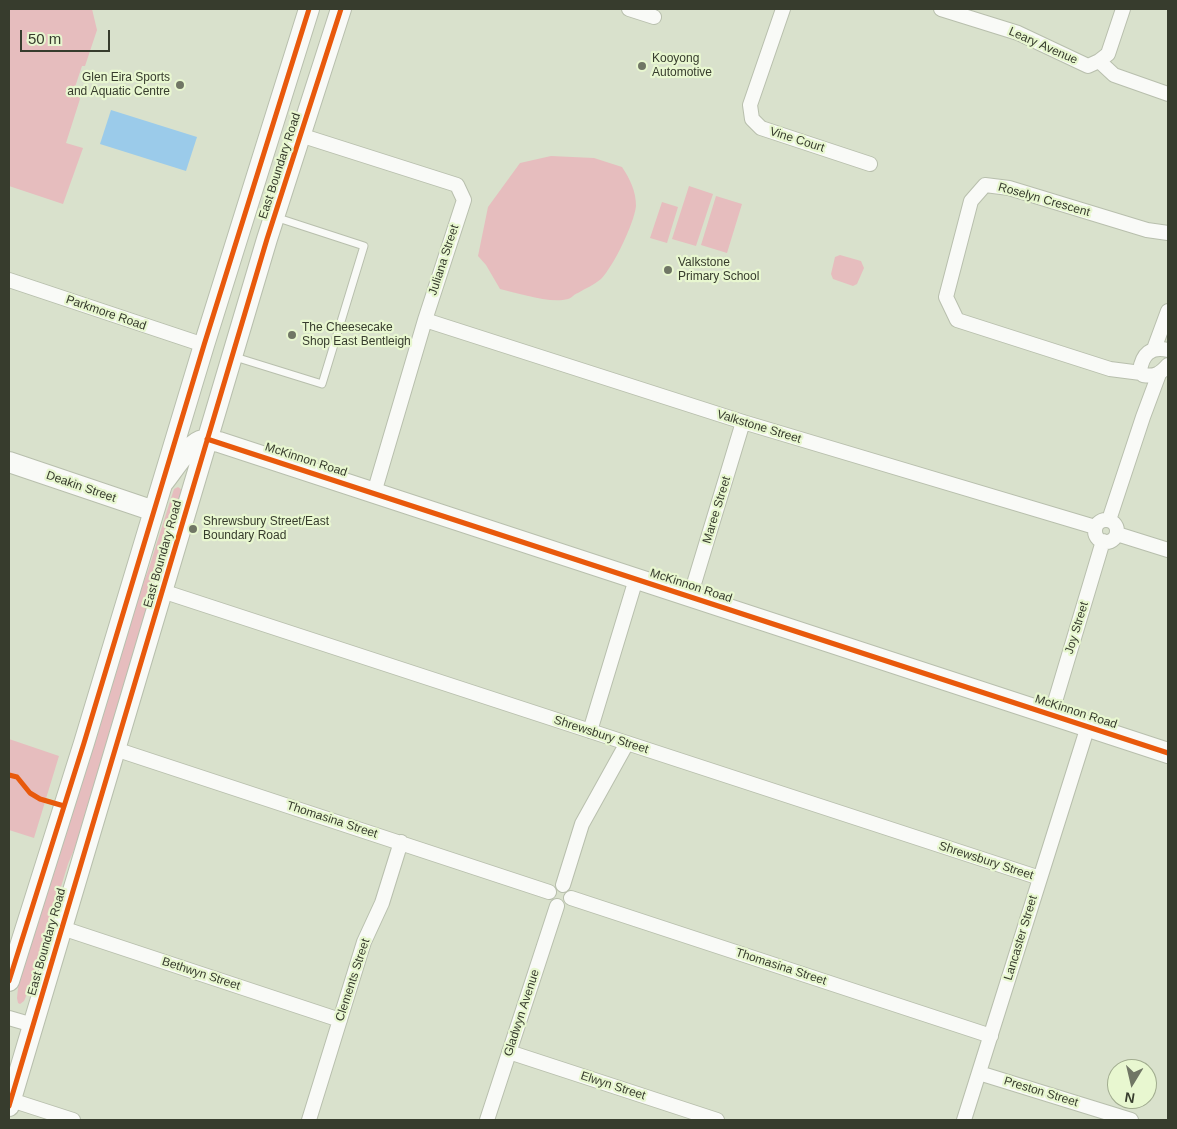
<!DOCTYPE html>
<html>
<head>
<meta charset="utf-8">
<style>
  body { margin:0 }
  #map { position:relative; width:1177px; height:1129px; overflow:hidden; background:#d9e1cc; font-family:Helvetica,sans-serif }
  canvas { display:block }
  .frame { position:absolute; inset:0; border:10px solid #373c2d; pointer-events:none }
  .north { position:absolute; left:1107px; top:1059px; width:50px; height:50px; box-sizing:border-box; background:#e8f7d0; border:1px solid #a1ac8f; border-radius:50%; rotate:189deg; font-size:14px; font-weight:700; line-height:20px; text-align:center; color:#373c2d }
  .north::after { content:''; display:block; margin:auto; width:18px; height:22px; background:#707665; clip-path:polygon(50% 0,100% 100%,50% 72%,0 100%) }
  .scale { position:absolute; left:20px; top:30px; width:90px; height:22px; box-sizing:border-box; border:2px solid #373c2d; border-top:0; padding-left:6px; font-size:15px; line-height:18px; white-space:nowrap; color:#373c2d; -webkit-text-stroke:4px #e8f7d0; paint-order:stroke }
</style>
</head>
<body>
<div id="map">
<canvas width="1177" height="1129"></canvas>
<div class="frame"></div>
<div class="north">N</div>
<div class="scale">50 m</div>
</div>
<script>
const c = document.querySelector('canvas').getContext('2d');
c.lineJoin = 'round';
function fillPath(path, color) { c.fillStyle = color; c.fill(path, 'evenodd'); }
function strokePath(path, color, width, dash) { c.strokeStyle = color; c.lineWidth = width; c.lineCap = dash ? 'butt' : 'round'; c.setLineDash(dash || []); c.stroke(path); }
function label(font, color, halo, rows, align = 'center') {
  c.font = font + ' Helvetica,sans-serif'; c.lineWidth = 4.5; c.setLineDash([]); c.textBaseline = 'middle'; c.strokeStyle = halo; c.fillStyle = color; for (const [text, x, y, turn = 0] of rows) {
    c.save(); c.translate(x, y); c.rotate((+turn || 0) * Math.PI / 180); c.textAlign = isNaN(turn) ? turn : align; if (halo) c.strokeText(text, 0, 0); c.fillText(text, 0, 0); c.restore();
  }
}
const green = new Path2D(`
  M9 9H92L97 30 85 66H82L75 87 80 99 66 143 83 148 63 204 9 186Z
  M551 156 594 158 622 167C630 179 636 191 636 206 634 224 613 267 601 279 594 285 586 288 578 293 574 294 572 298 568 299 550 304 518 293 500 289L486 265 478 256 488 207 520 163Z
  M689 186 713 194 696 246 672 239Z
  M716 196 742 204 727 253 701 245Z
  M662 202 678 207 667 243 650 238Z
  M840 255 861 261 864 268 857 284 853 286 833 279 831 274 835 257Z
  M178 487 182 490 85 824 68 864 30 987 24 1001 20 1004 18 1003 17 998 19 979 131 614 148 571 173 492 174 489Z
  M9 739 59 756 34 838 9 830Z`);
const water = new Path2D(`
  M111 110 197 137 186 171 100 144Z`);
const lane = new Path2D(`
  M235 357 322 384 364 246 275 217`);
const street = new Path2D(`
  M629 9 654 17
  M783 9 750 105 752 119 761 128 870 164
  M941 9 1018 33 1088 66 1099 61 1114 75 1168 94
  M1099 61 1108 54 1123 9
  M300 135 457 185 464 200 425 320 374 493
  M9 280 204 345
  M425 320 743 422 1095 527
  M1154 349 1168 311
  M1168 350C1151 346 1142 354 1140 371L1143 375C1155 377 1160 374 1168 365
  M1141 373 1110 369 957 320 946 297 971 201 985 185 1009 188 1147 230 1168 233
  M1095 531a11 11 0 1 1 22 0a11 11 0 1 1-22 0Z
  M1109 520 1143 417 1159 374
  M1117 534 1168 550
  M162 591 1040 878
  M690 597 743 422
  M1051 715 1103 541
  M590 731 636 579
  M115 749 549 892
  M563 885 582 824 627 743
  M571 898 991 1036
  M62 928 340 1020
  M9 1018 33 1025
  M509 1052 717 1120
  M979 1073 1131 1120
  M11 1100 73 1120
  M309 1120 364 942 382 903 401 842
  M487 1120 557 906
  M964 1120 1088 726`);
const secondary = new Path2D(`
  M9 462 154 511
  M162 484C172 473 189 442 203 440 208 439 214 441 219 442L1168 753
  M9 981 84 743 204 345 309 9
  M9 1106 267 239 341 9`);
const cycleway = new Path2D(`
  M207 439 1168 753
  M9 775 17 777 30 793 40 799 64 806
  M9 981 84 743 204 345 309 9
  M9 1106 267 239 341 9`);
const markers = [
  [642,66,5,"#707665"],
  [180,85,5,"#707665"],
  [668,270,5,"#707665"],
  [292,335,5,"#707665"],
  [193,529,5,"#707665"]
];
const streetNames = [
  ["Leary Avenue",1043,46,24],
  ["Vine Court",797,140,18],
  ["East Boundary Road",280,166,-72],
  ["Roselyn Crescent",1044,200,16],
  ["Juliana Street",444,260,-72],
  ["Parkmore Road",106,313,19],
  ["Valkstone Street",759,427,17],
  ["McKinnon Road",306,460,18],
  ["Deakin Street",81,487,19],
  ["Maree Street",717,510,-73],
  ["East Boundary Road",163,554,-74],
  ["McKinnon Road",691,586,18],
  ["Joy Street",1077,628,-73],
  ["McKinnon Road",1076,712,18],
  ["Shrewsbury Street",601,735,18],
  ["Thomasina Street",332,820,18],
  ["Shrewsbury Street",986,861,18],
  ["Lancaster Street",1021,938,-73],
  ["East Boundary Road",47,942,-74],
  ["Thomasina Street",781,967,18],
  ["Bethwyn Street",201,974,18],
  ["Clements Street",353,980,-72],
  ["Gladwyn Avenue",522,1013,-72],
  ["Elwyn Street",613,1086,18],
  ["Preston Street",1041,1092,17]
];
const poiNames = [
  ["Kooyong",652,59],
  ["Automotive",652,73],
  ["Glen Eira Sports",170,78,"right"],
  ["and Aquatic Centre",170,92,"right"],
  ["Valkstone",678,263],
  ["Primary School",678,277],
  ["The Cheesecake",302,328],
  ["Shop East Bentleigh",302,342],
  ["Shrewsbury Street/East",203,522],
  ["Boundary Road",203,536]
];
fillPath(green, '#e6bdbe');
fillPath(water, '#9bcbea');
strokePath(lane, '#b8bfad', 9);
strokePath(street, '#b8bfad', 16);
strokePath(secondary, '#b8bfad', 22);
strokePath(lane, '#f9faf7', 7);
strokePath(street, '#f9faf7', 14);
strokePath(secondary, '#f9faf7', 20);
strokePath(cycleway, '#e8590c', 5);
for (const [x, y, r, color] of markers) { const dot = new Path2D(); dot.arc(x, y, r, 0, 2 * Math.PI); c.fillStyle = color; c.fill(dot); strokePath(dot, '#e8f7d0', 2); }
label('12px', '#373c2d', '#e8f7d0', streetNames);
label('12px', '#373c2d', '#e8f7d0', poiNames, 'left');
</script>
</body>
</html>
